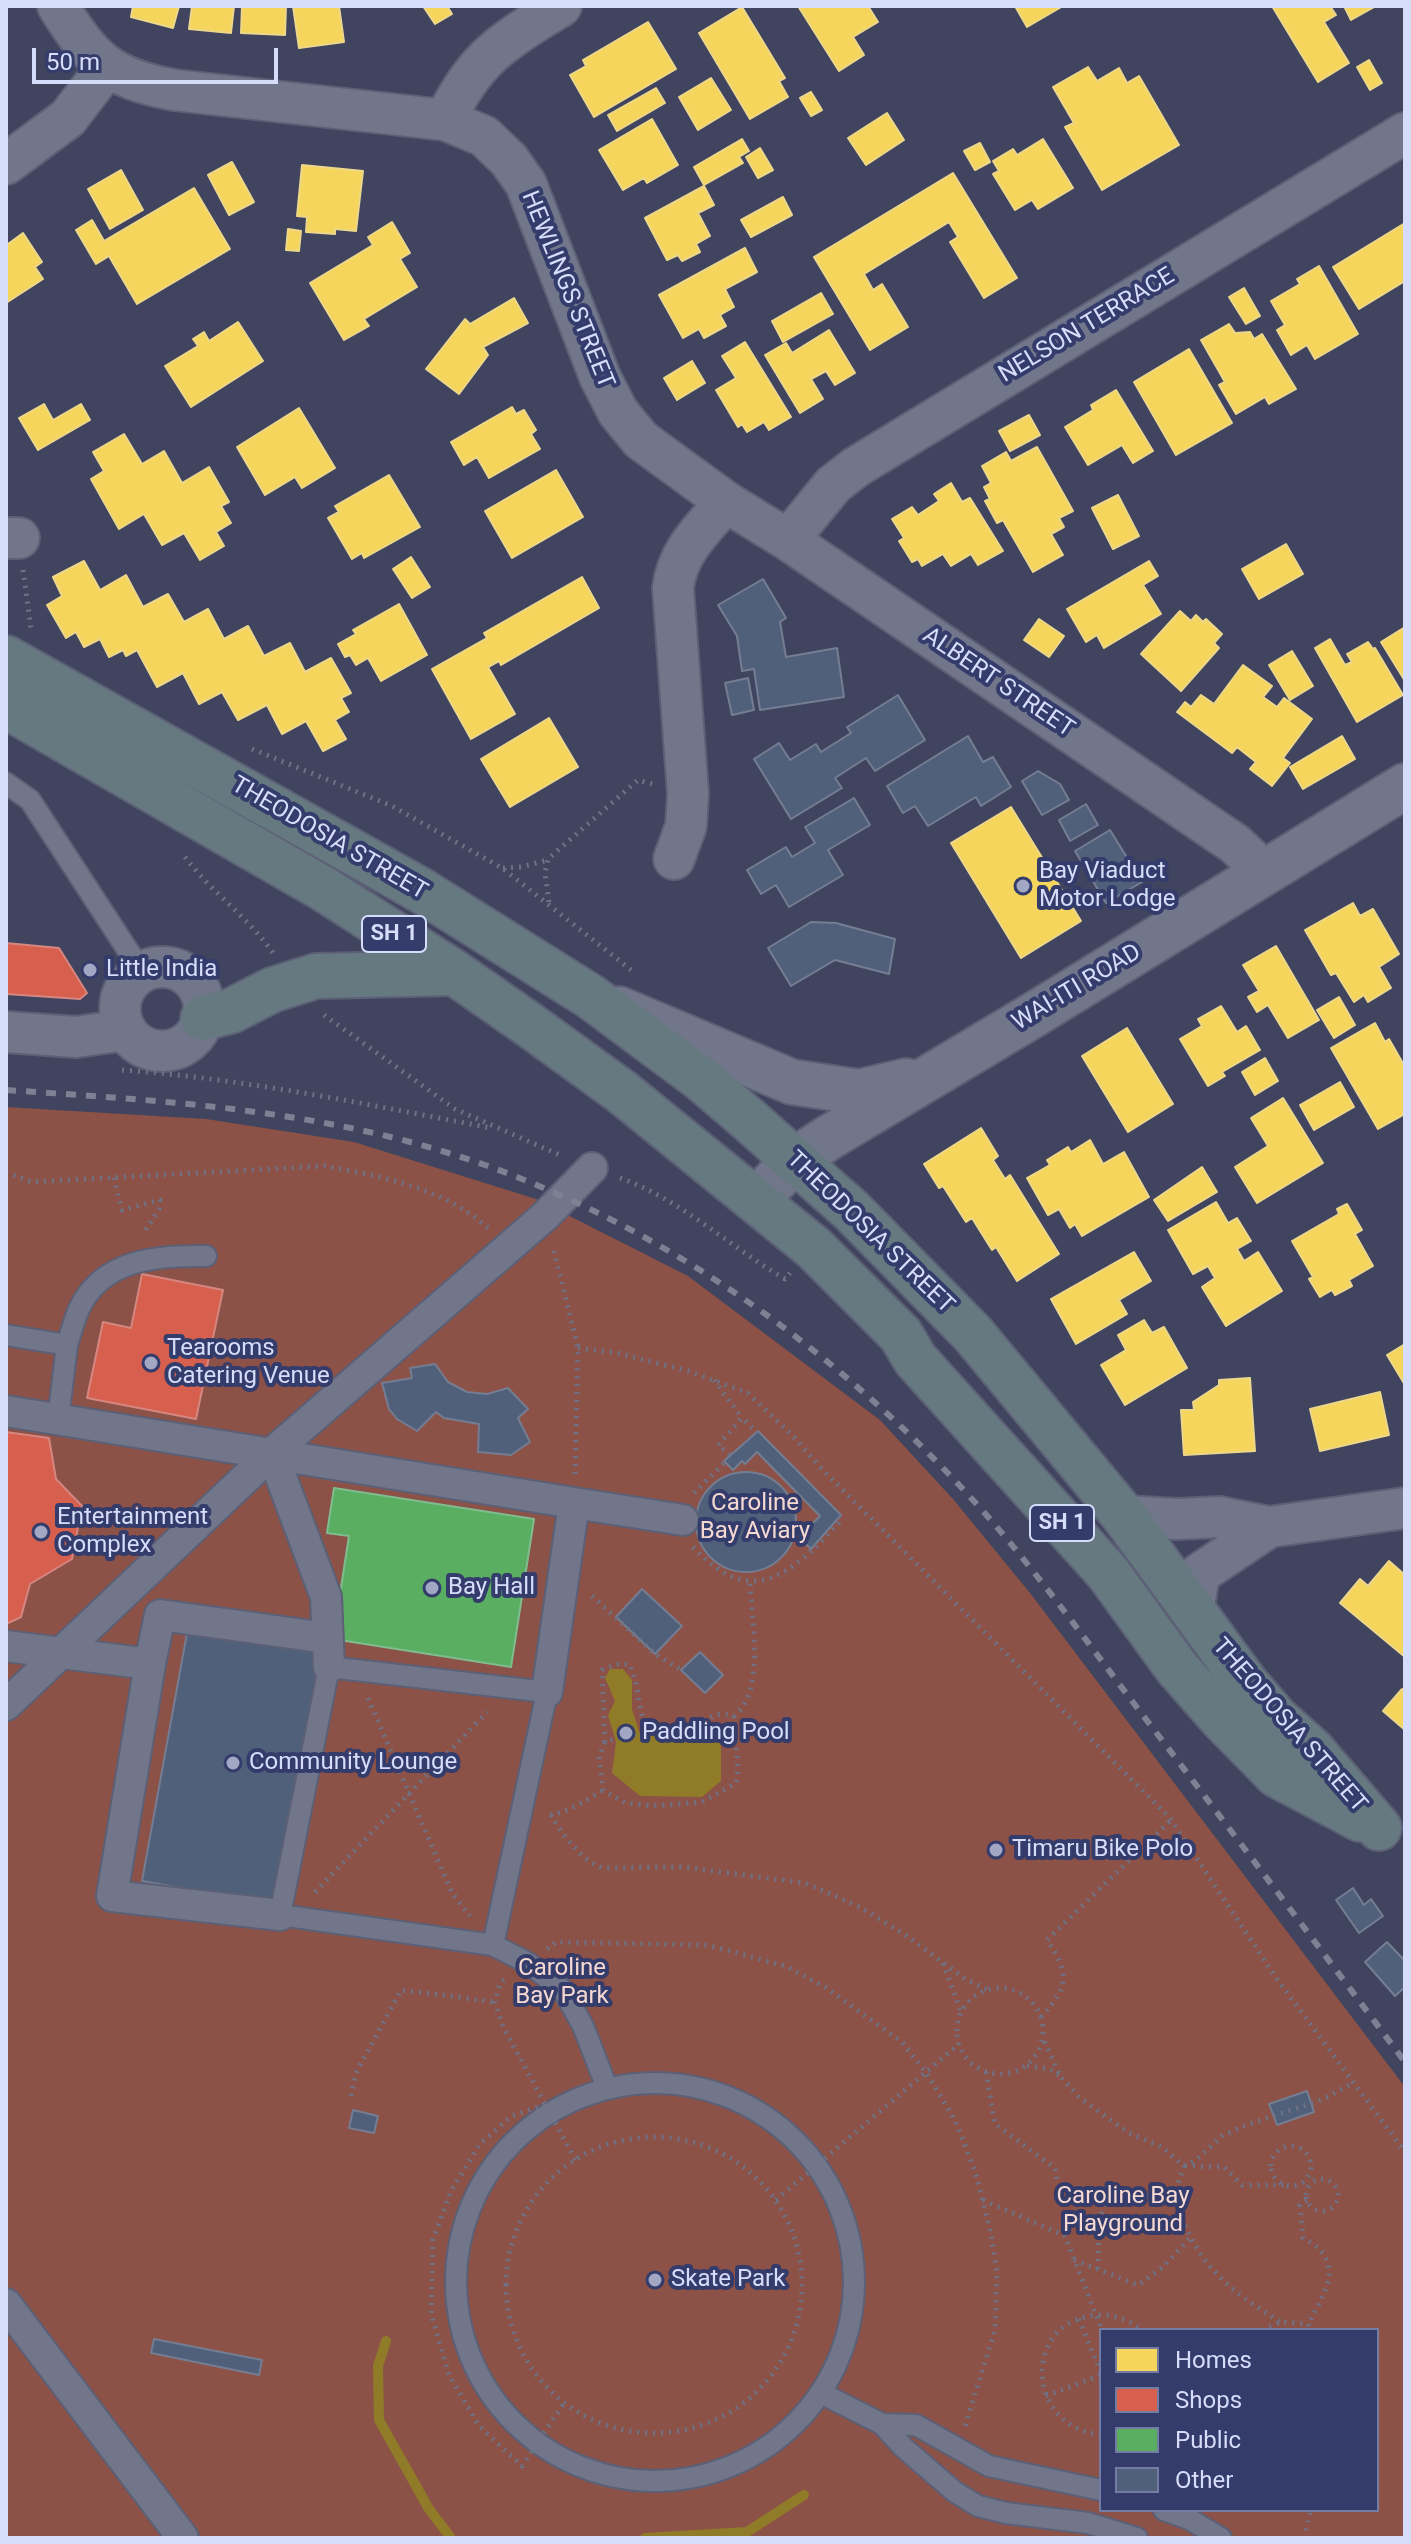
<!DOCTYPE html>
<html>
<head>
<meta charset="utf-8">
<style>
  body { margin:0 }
  #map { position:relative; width:1411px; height:2544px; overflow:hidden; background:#40445e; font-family:Roboto,sans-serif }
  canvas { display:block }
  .frame { position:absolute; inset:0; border:8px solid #d6ddfa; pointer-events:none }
  .legend { position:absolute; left:1099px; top:2328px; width:280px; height:184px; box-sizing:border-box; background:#333c6b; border:2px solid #747ca4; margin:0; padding:10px 14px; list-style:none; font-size:24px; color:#d6ddfa }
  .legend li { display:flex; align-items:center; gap:16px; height:40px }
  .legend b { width:40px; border:2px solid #747ca4 }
  .scale { position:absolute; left:32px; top:48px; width:246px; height:36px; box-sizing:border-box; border:4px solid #d6ddfa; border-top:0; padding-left:10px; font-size:24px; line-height:28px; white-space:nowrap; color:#d6ddfa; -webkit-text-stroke:6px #333c6b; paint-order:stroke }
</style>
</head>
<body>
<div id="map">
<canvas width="1411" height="2544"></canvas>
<div class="frame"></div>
<ul class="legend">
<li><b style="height:22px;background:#f6d55c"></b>Homes</li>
<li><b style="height:22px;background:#d6604d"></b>Shops</li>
<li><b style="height:22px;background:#5aae61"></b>Public</li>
<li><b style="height:22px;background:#51607a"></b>Other</li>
</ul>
<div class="scale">50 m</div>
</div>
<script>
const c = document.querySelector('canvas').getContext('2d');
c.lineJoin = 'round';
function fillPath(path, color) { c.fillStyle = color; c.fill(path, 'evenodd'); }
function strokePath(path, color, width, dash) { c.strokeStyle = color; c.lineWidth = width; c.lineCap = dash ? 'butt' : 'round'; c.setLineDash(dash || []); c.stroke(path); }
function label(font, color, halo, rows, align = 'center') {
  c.font = font + ' Roboto,sans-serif'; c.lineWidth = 8; c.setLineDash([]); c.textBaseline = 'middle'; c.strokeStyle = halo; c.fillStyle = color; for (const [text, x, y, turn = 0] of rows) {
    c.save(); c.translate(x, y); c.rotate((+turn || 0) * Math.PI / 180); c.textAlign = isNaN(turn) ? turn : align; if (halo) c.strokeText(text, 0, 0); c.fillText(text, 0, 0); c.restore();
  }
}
const green = new Path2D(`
  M6 1107 206 1119 354 1142 536 1199 688 1276 880 1420 953 1499 1030 1593 1405 2087V2538H6ZM1101 2330H1377V2510H1101Z`);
const water = new Path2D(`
  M610 1669H623L632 1680V1709L641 1737 713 1732 721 1746V1781L702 1797 640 1796 612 1773 616 1742 608 1715 615 1701 605 1678Z`);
const homes = new Path2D(`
  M133 6H179L173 28 131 17Z
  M192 6H234L231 33 189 29Z
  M242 6H286L285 35 241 33Z
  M293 6H339L344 42 299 48Z
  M423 6H447L452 14 435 24Z
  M798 6H868L878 22 853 37 864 55 839 71Z
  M1015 6H1063L1027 27Z
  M1272 6H1330L1336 15 1324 22 1349 63 1318 82Z
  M1348 6H1376L1351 20 1345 8Z
  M742 7 785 78 779 81 788 97 750 119 699 33Z
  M648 22 676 69 594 117 570 75 586 66 583 60Z
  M1369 60 1382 83 1370 90 1357 67Z
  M1088 67 1097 81 1119 68 1127 83 1139 76 1179 145 1102 190 1065 127 1074 123 1053 87Z
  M711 78 731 110 698 130 679 97Z
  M656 88 665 103 617 131 608 115Z
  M811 92 822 110 811 116 800 98Z
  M887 113 904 140 866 165 848 138Z
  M652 119 678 165 647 183 644 178 623 190 599 150Z
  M742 139 749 151 739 157 743 163 704 185 694 167Z
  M1043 139 1073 188 1038 209 1032 200 1015 210 993 174 999 171 993 161 1013 149 1017 155Z
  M980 143 990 162 975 170 964 151Z
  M760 148 773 170 758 178 746 157Z
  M232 162 254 202 229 215 208 175Z
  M302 165 363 171 356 231 335 229V234L306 232 307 217 297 216Z
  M121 170 143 210 110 229 88 189Z
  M953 173 1017 278 984 298 950 242 958 237 949 222 864 274 873 290 882 284 908 327 870 350 814 257Z
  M704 186 714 205 698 213 710 236 696 244 700 252 682 261 678 255 667 260 645 218Z
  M194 188 230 249 137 304 109 256 96 264 76 230 92 220 104 241Z
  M783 197 792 215 751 237 741 220Z
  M392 222 410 253 400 259 417 287 364 319 369 326 344 340 310 283 373 245 368 237Z
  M1405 223V281L1359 309 1333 267Z
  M288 229 301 231 299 251 286 250Z
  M23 233 42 262 35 267 43 279 6 303V241L8 244Z
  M745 248 757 272 725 289 734 307 720 315 726 326 704 338 699 329 683 338 659 295Z
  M1319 266 1358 334 1315 359 1307 345 1291 355 1277 330 1285 325 1271 301 1300 284 1297 279Z
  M1244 288 1260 316 1246 324 1229 297Z
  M821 293 833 314 783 342 772 321Z
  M514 298 528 323 483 347 488 355 459 394 426 369 465 319 470 324Z
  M238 322 263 361 191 407 165 366 198 346 193 339 204 332 209 341Z
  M1229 324 1235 333 1250 332 1254 339 1262 334 1296 389 1269 404 1265 397 1236 414 1219 385 1225 382 1201 340Z
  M829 330 855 373 835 385 826 371 811 379 823 399 800 413 765 355 786 343 792 353Z
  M745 342 791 417 769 430 764 422 747 432 742 424 738 427 716 390 736 378 722 356Z
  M1189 349 1232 423 1176 455 1134 382Z
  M692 361 705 383 677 400 664 378Z
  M1116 390 1153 451 1133 463 1122 445 1088 465 1065 427 1093 410 1091 405Z
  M44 404 53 420 81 404 90 420 38 450 19 418Z
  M512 407 516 414 524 410 536 430 531 434 540 449 489 478 477 457 464 465 451 442Z
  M299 408 335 468 302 488 295 477 265 495 237 447Z
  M1029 415 1040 435 1010 451 999 431Z
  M124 434 142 464 164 451 182 483 209 467 229 502 221 506 231 523 216 532 224 546 200 560 184 533 162 545 144 514 119 529 91 479 104 471 93 452Z
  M1037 447 1073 511 1059 518 1064 527 1051 534 1063 555 1033 572 1003 520 997 523 985 501 990 499 984 487 991 483 982 466 1006 452 1011 461Z
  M556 470 583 517 512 558 485 511Z
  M389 475 420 527 364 558 362 553 352 559 328 518 339 512 335 506Z
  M951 483 962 502 970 498 1003 551 978 565 971 554 951 566 943 554 922 566 918 559 912 562 899 541 904 538 892 519 912 507 918 515 939 501 934 494Z
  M1118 495 1139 536 1113 549 1092 508Z
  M1286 544 1303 574 1259 599 1242 569Z
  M411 557 430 587 412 598 393 569Z
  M84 561 100 590 126 575 143 607 168 594 184 622 208 609 224 639 248 626 264 656 290 643 305 672 331 658 351 693 341 698 349 712 335 720 346 739 323 751 306 721 282 734 267 705 238 720 222 692 199 704 183 673 157 687 137 650 126 656 123 650 109 657 100 639 84 647 76 632 66 638 47 605 62 596 53 577Z
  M1149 561 1158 576 1143 585 1161 614 1104 648 1097 635 1086 642 1067 609Z
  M582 577 599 608 501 665 499 661 488 667 515 714 471 739 432 669 487 638 484 633Z
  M399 604 427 655 381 681 368 658 356 665 350 655 345 657 338 644 356 634 353 630Z
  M1180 611 1191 621 1196 615 1203 622 1206 619 1222 634 1214 643 1219 648 1181 691 1141 654Z
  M1039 619 1064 636 1049 657 1024 640Z
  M1405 627V681L1381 642Z
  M1330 639 1345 665 1352 662 1347 654 1368 642 1373 649 1375 648 1403 695 1357 722 1315 648Z
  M1292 651 1313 686 1290 700 1269 665Z
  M1243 665 1272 686 1263 697 1277 707 1284 698 1312 719 1283 758 1290 763 1272 786 1250 769 1256 762 1237 747 1232 753 1177 712 1185 702 1191 707 1201 695 1214 704Z
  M549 718 578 767 510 807 481 759Z
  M1342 736 1355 759 1303 789 1290 767Z
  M1011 807 1081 921 1021 958 951 843Z
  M1353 903 1360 916 1373 909 1399 954 1379 967 1391 988 1368 1002 1364 995 1354 1002 1336 973 1331 975 1305 930Z
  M1276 946 1319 1020 1288 1038 1268 1005 1257 1012 1248 997 1259 991 1243 965Z
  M1339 997 1355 1025 1334 1038 1317 1010Z
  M1221 1006 1237 1032 1246 1026 1260 1050 1222 1072 1225 1076 1208 1086 1180 1039 1202 1026 1198 1019Z
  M1375 1023 1385 1042 1389 1039 1405 1067V1114L1378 1129 1331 1048Z
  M1127 1028 1173 1104 1128 1132 1082 1056Z
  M1265 1058 1278 1081 1255 1095 1242 1072Z
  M1340 1082 1354 1107 1314 1130 1300 1105Z
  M1283 1098 1323 1163 1257 1203 1235 1167 1268 1146 1251 1118Z
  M981 1128 998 1156 993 1160 1005 1179 1010 1175 1059 1254 1017 1281 996 1247 992 1250 972 1218 966 1222 943 1186 939 1188 924 1164Z
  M1090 1140 1103 1164 1124 1152 1149 1197 1082 1236 1075 1224 1070 1228 1059 1209 1048 1215 1027 1178 1050 1165 1047 1160 1068 1147 1071 1152Z
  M1202 1167 1217 1192 1168 1221 1154 1200Z
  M1216 1202 1228 1223 1237 1218 1251 1241 1237 1249 1244 1261 1258 1252 1282 1291 1226 1326 1202 1287 1215 1278 1208 1266 1193 1274 1168 1230Z
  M1347 1204 1362 1230 1355 1234 1373 1266 1349 1280 1352 1286 1335 1295 1332 1290 1320 1297 1309 1279 1313 1277 1292 1241 1339 1214 1337 1209Z
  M1134 1252 1151 1281 1119 1300 1127 1314 1076 1344 1051 1299Z
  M1144 1320 1152 1333 1164 1327 1187 1368 1125 1405 1101 1365 1126 1350 1118 1335Z
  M1405 1344V1385L1387 1355Z
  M1250 1378 1255 1451 1184 1455 1181 1410H1194L1193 1402 1219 1385V1380Z
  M1380 1392 1389 1435 1320 1451 1310 1409Z
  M1389 1561 1405 1575V1657L1340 1603 1360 1579 1368 1586Z
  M1402 1689 1405 1691V1730L1383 1711Z`);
const shops = new Path2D(`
  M6 943 59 948 87 993 80 999 6 994Z
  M142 1274 223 1290 196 1419 87 1398 103 1322 131 1328Z
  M6 1432 49 1438 56 1479 82 1506 72 1559 30 1584 21 1617 6 1624Z`);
const public = new Path2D(`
  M334 1488 534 1519 511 1667 333 1639 349 1536 327 1533Z`);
const stream = new Path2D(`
  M386 2341 378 2366 379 2420 429 2509 451 2538
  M645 2538 747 2532 804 2495`);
const building = new Path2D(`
  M763 579 786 618 780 622 786 657 837 648 844 697 760 710 754 669 742 671 737 636 718 605Z
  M748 678 754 710 732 715 725 683Z
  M898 695 925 740 875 771 866 758 835 778 842 788 791 819 754 759 779 743 790 760 816 744 821 752 851 733 847 727Z
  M968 736 983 762 993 757 1011 787 981 806 976 797 928 826 915 806 903 813 887 786Z
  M1038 771 1060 784 1069 800 1042 815 1022 781Z
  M854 798 870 825 828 850 843 875 789 907 776 885 761 894 747 870 786 847 792 857 815 843 805 827Z
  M1086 804 1098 825 1070 841 1059 820Z
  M1110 830 1142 882 1106 903 1075 851Z
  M811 922 836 923 895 939 889 974 835 960 791 986 768 948Z
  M435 1364 448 1382 467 1392 487 1394 508 1388 528 1409 518 1418 530 1442 511 1455 478 1452 479 1424 444 1418 436 1412 417 1431 397 1419 389 1409 382 1383 412 1378 410 1368Z
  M758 1431 841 1515 811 1549 802 1540 811 1532 808 1528 820 1516 757 1452 745 1464 742 1461 733 1470 724 1461Z
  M696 1522a50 50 0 1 1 100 0a50 50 0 1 1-100 0Z
  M642 1589 682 1626 655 1654 616 1617Z
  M189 1622 323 1646 276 1905 142 1881Z
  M700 1652 723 1675 705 1693 681 1670Z
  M1353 1888 1364 1905 1371 1899 1383 1916 1359 1933 1336 1900Z
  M1387 1942 1405 1961V1987L1395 1996 1365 1962Z
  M1307 2091 1314 2112 1277 2125 1269 2104Z
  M353 2110 378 2116 374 2133 349 2128Z
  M154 2339 262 2360 259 2375 151 2353Z`);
const path = new Path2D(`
  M23 570 31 628
  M252 749 392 806 502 868 635 973
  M185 857C211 892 248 917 273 953
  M503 868 521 867 548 860
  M549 902 545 873 548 859 638 780 652 784
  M324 1015 455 1109 562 1156
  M122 1070C247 1079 369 1105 491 1128
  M6 1172 31 1182 324 1166C381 1176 444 1188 488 1228
  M114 1178 122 1210 160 1200 159 1209 143 1234
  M620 1178C680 1199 730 1247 785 1279L790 1273
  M554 1251 578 1348 575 1474
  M578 1348 617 1353 688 1371 748 1393 793 1436 819 1466 1169 1817 1277 1979 1405 2152
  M714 1380 742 1418
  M730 1455 718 1445 742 1418 757 1432
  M694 1493 725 1462
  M693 1547C754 1613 793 1571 842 1520L839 1517
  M592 1596 655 1654 681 1670
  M368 1698 452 1893 470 1916
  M734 1716C733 1738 741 1762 736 1783L702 1802 654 1806 626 1803 603 1790 599 1757 605 1742C624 1736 642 1731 662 1730 673 1730 682 1731 693 1727 712 1721 709 1710 734 1716 765 1693 752 1618 750 1583
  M605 1742 602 1670 616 1664H629C640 1683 637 1709 647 1731
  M550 1815C570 1811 586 1801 603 1790
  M551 1815C562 1834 581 1860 602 1868L683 1867 805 1883 860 1907 907 1936 964 1978 988 1990
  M315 1892 487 1712
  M547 1949 556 1942 707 1945 785 1966 825 1987 902 2042 925 2071 955 2120 975 2171 990 2229 997 2272 995 2330 965 2426
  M943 1963 961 2012
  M504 1980 500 1983 495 2002 503 2027 576 2161
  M957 2031a43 43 0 1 1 86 0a43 43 0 1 1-86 0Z
  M1041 2017C1069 1986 1070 1974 1047 1940L1171 1820
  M1027 2066 1049 2069 1059 2075
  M986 2072 995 2124 1055 2168 1057 2179 1062 2184 1109 2196 1174 2195 1184 2166 1162 2147 1129 2133 1080 2098 1060 2076 1043 2038
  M351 2096 356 2073 401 1990 495 2002
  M545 2104 510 2117 480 2144 451 2191 433 2240 431 2313 449 2375 479 2426 522 2466 564 2403
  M506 2285a148 148 0 1 1 296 0a148 148 0 1 1-296 0Z
  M1271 2166a20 20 0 1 1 40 0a20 20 0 1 1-40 0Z
  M1184 2166 1197 2159 1222 2136 1241 2127 1324 2099 1353 2083
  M1185 2166 1224 2167 1242 2185H1284
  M1306 2195a16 16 0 1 1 32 0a16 16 0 1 1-32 0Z
  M1174 2195C1193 2260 1224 2288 1281 2322
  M776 2200 959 2044
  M983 2200 1065 2236 1102 2330
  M1307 2201 1300 2205 1303 2238C1347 2261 1326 2291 1308 2324
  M1074 2260 1138 2285 1162 2268 1190 2238
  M1098 2269 1099 2219 1109 2196
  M1079 2319 1101 2373
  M1262 2330 1281 2322 1308 2324 1310 2330
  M1046 2396 1101 2375
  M1101 2435C1022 2426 1023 2316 1101 2315 1115 2315 1130 2320 1141 2330
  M1304 2538 1311 2510`);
const service = new Path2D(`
  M6 783 30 800 142 972
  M6 1335 67 1345C71 1333 74 1320 79 1309 102 1259 158 1255 206 1256
  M58 1420 67 1345
  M493 1945 547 1692 329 1667 280 1915 493 1945 528 1963 563 1990 583 2026 606 2085
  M456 2282a199 199 0 1 1 398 0a199 199 0 1 1-398 0Z
  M821 2393 882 2424 903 2447 955 2492 978 2506 1006 2513 1088 2523 1137 2538
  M882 2424 916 2425 989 2466 1101 2490
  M1164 2510 1189 2519 1221 2538`);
const pedestrian = new Path2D(`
  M6 1411 574 1503 547 1692
  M272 1453 326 1597 329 1667
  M574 1503 683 1520
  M6 1646 150 1664 112 1896 280 1915
  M150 1664 160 1615 327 1638
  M6 1705 272 1453 545 1216 592 1168
  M6 2304 183 2538`);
const minor = new Path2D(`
  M58 6C92 60 109 78 174 90L445 120 484 136 509 160 526 184 600 377 618 412 641 440 726 502 788 540 1235 844 1265 872
  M445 120C476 56 503 42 561 6
  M6 164 68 118 107 67
  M6 538H19
  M788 540 833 485 856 467 1405 133
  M674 859 686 826 688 794 673 588C677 552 703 528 726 502
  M120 1009a42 42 0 1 1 84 0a42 42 0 1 1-84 0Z
  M6 1032 76 1037 125 1030
  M1124 1516 1177 1519 1220 1517 1269 1527 1405 1508
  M1193 1613 1199 1574 1269 1527`);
const secondary = new Path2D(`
  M619 1009 792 1082 859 1092 906 1081
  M756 1200 795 1160 828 1138 1035 1014 1405 786`);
const trunk = new Path2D(`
  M6 658 422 891 591 997 700 1078 748 1119 852 1211 973 1334 1124 1516 1245 1682 1276 1718 1312 1750 1379 1828
  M6 706 324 889 455 973 531 1026 622 1092 814 1248 901 1335 915 1359 1108 1573 1177 1668 1221 1718 1277 1775 1360 1819
  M203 1018 231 1011 272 990 316 976 455 973`);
const rail = new Path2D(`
  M6 1090C169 1101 329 1110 485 1165 679 1234 854 1364 989 1518 1048 1586 1100 1660 1155 1731 1239 1841 1322 1951 1405 2062`);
const markers = [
  [1023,886,8,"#a2a7c3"],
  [90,970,8,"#a2a7c3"],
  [151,1363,8,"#a2a7c3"],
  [41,1532,8,"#a2a7c3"],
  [432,1588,8,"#a2a7c3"],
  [626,1733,8,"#a2a7c3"],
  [233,1763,8,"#a2a7c3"],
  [996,1850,8,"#a2a7c3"],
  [655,2280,8,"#a2a7c3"]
];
const shields = [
  [394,934,64],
  [1062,1523,64]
];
const shieldNames = [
  ["SH 1",394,934],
  ["SH 1",1062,1523]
];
const streetNames = [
  ["HEWLINGS STREET",567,290,68],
  ["NELSON TERRACE",1087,326,-31],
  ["ALBERT STREET",998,683,34],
  ["THEODOSIA STREET",329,839,30],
  ["WAI-ITI ROAD",1077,988,-31],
  ["THEODOSIA STREET",870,1233,44],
  ["THEODOSIA STREET",1289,1726,49]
];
const poiNames = [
  ["Bay Viaduct",1039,872],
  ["Motor Lodge",1039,900],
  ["Little India",106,970],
  ["Tearooms",167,1349],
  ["Catering Venue",167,1377],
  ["Entertainment",57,1518],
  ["Complex",57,1546],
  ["Bay Hall",448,1588],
  ["Paddling Pool",642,1733],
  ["Community Lounge",249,1763],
  ["Timaru Bike Polo",1012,1850],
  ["Skate Park",671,2280]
];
const parkNames = [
  ["Caroline",755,1504],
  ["Bay Aviary",755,1532],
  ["Caroline",562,1969],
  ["Bay Park",562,1997],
  ["Caroline Bay",1123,2197],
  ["Playground",1123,2225]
];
fillPath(green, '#8c5147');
fillPath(water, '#907b29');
fillPath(homes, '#f6d55c');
strokePath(homes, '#ecd78b', 2);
fillPath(shops, '#d6604d');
strokePath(shops, '#d68681', 2);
fillPath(public, '#5aae61');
strokePath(public, '#7fbc8f', 2);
strokePath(stream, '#907b29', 10);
fillPath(building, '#51607a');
strokePath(building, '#747d92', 2);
strokePath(service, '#5c6076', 24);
strokePath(pedestrian, '#5c6076', 34);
strokePath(minor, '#5c6076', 44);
strokePath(secondary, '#5c6076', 48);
strokePath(trunk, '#5c6076', 48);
strokePath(path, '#6f7284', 5, [2, 6]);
strokePath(service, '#72768a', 20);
strokePath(pedestrian, '#72768a', 30);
strokePath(minor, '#72768a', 40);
strokePath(secondary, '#72768a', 44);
strokePath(trunk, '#667880', 44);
strokePath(rail, '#7e8193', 6, [10, 10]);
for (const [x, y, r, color] of markers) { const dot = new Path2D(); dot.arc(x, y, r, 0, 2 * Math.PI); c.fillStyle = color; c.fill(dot); strokePath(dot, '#333c6b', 3); }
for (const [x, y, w] of shields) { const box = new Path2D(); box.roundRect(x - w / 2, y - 18, w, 36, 6); c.fillStyle = '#333c6b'; c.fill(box); strokePath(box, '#d6ddfa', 2); }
label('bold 22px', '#d6ddfa', null, shieldNames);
label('24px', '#d6ddfa', '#333c6b', streetNames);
label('24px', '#d6ddfa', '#333c6b', poiNames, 'left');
label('24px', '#f6d9d2', '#333c6b', parkNames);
</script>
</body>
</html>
